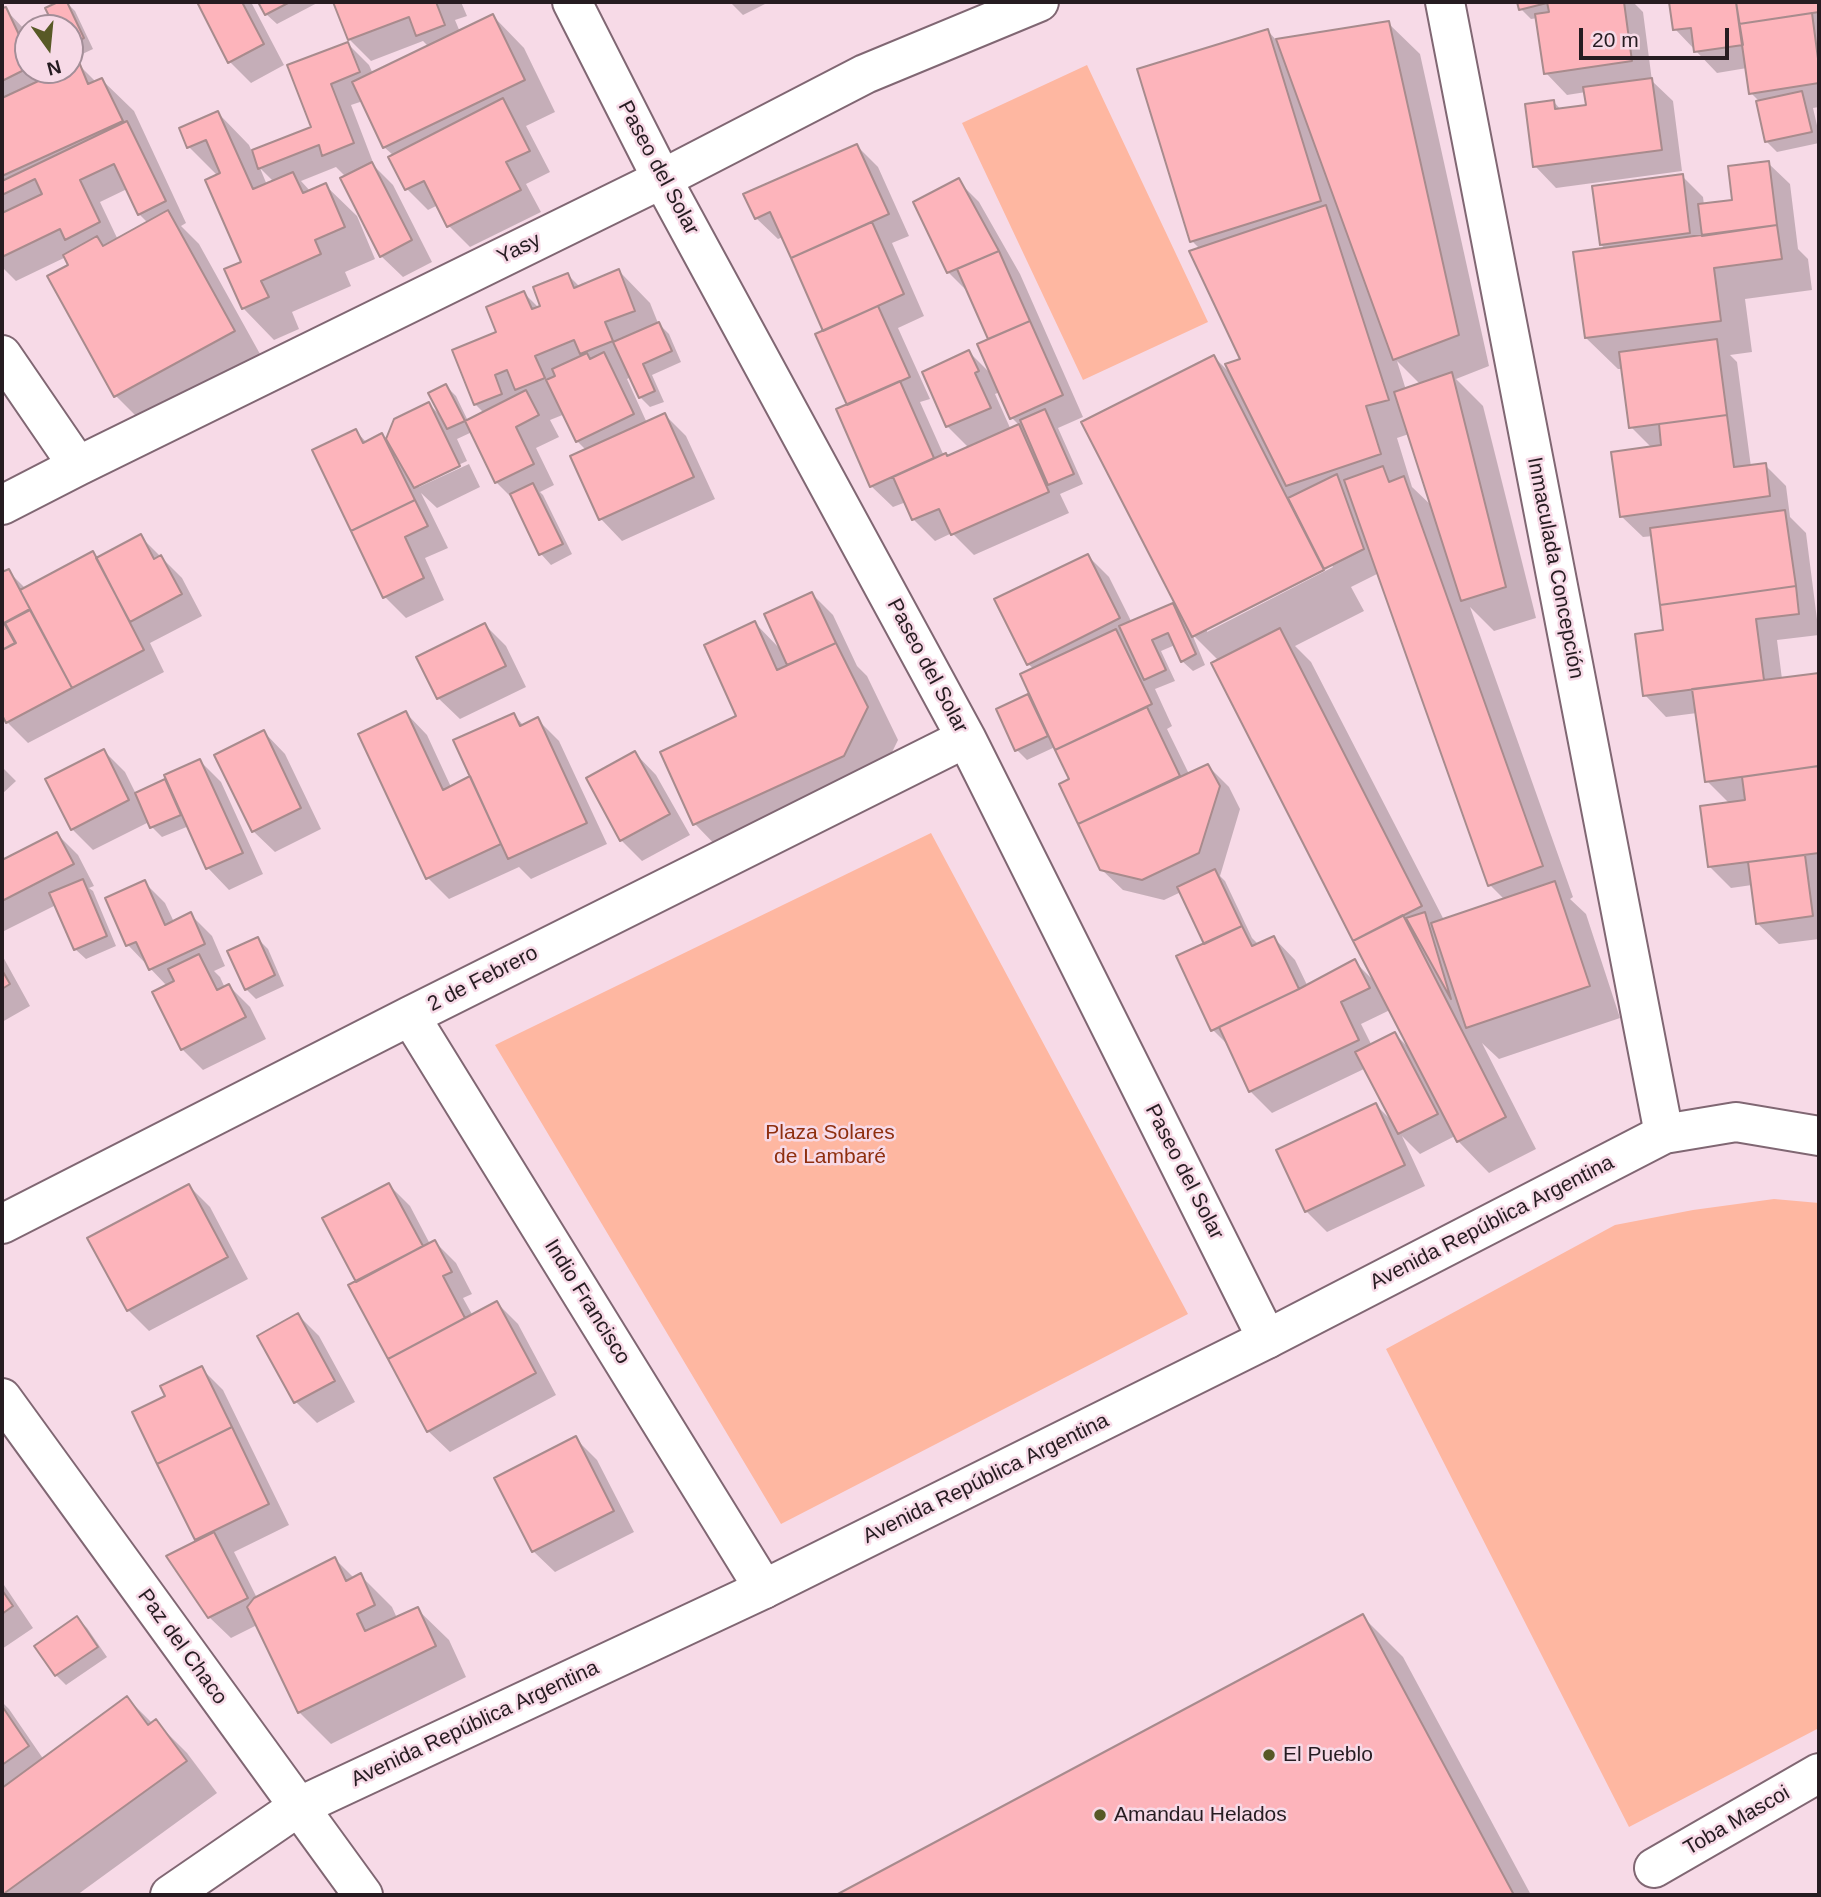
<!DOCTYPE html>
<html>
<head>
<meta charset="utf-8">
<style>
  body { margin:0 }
  #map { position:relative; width:1821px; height:1897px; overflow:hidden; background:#f7dae7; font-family:Helvetica,sans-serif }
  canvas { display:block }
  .frame { position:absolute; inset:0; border:4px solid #261c21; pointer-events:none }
  .north { position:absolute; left:14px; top:14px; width:70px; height:70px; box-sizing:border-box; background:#f7dae7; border:2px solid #a38e98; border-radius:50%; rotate:165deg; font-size:19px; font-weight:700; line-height:28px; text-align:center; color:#261c21 }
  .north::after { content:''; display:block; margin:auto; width:24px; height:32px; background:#585926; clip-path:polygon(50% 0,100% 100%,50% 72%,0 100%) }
  .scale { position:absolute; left:1579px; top:28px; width:150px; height:32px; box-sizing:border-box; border:4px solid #261c21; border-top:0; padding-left:9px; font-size:21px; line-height:24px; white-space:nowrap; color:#261c21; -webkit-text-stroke:5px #f7dae7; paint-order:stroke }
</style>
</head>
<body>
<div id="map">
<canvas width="1821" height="1897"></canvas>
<div class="frame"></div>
<div class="north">N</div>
<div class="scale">20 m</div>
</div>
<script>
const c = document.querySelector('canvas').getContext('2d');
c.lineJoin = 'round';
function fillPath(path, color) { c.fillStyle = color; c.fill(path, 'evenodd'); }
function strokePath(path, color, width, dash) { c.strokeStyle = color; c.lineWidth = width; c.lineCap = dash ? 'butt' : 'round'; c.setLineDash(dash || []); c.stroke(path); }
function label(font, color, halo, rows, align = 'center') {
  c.font = font + ' Helvetica,sans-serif'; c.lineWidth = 5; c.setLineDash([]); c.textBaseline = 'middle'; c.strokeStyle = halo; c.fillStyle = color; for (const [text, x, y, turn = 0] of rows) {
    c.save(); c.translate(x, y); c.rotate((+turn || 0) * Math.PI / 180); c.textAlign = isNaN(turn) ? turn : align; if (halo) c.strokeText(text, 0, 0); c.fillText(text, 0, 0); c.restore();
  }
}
const green = new Path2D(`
  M1087 65 1208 322 1083 380 962 123Z
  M931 833 1188 1314 781 1524 495 1045Z
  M1774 1199 1819 1203V1728L1629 1827 1386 1349 1615 1225 1693 1210Z`);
const shadow = new Path2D(`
  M63 2H66L75 11 93 49 76 57 70 52V28H57L48 9Z
  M199 2H251L284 65 251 83 230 62Z
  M260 2H319L277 24 266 14Z
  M335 2H461L467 16 455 20 460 32 493 16 524 48 555 112 526 126 550 172 526 184 541 212 470 247 449 226 438 205 428 210 407 189 394 156 384 147 363 101 351 105 374 165H373L393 185 432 262 403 277 381 256 346 177 336 167 301 181 311 192 325 185 357 216 375 259 345 272 351 286 292 312 299 329 274 340 243 308V263L218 176 189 147 218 113 249 145 252 152 314 128 289 66 348 44 369 65 373 74 429 47 423 41 371 61 349 39ZM260 168 274 182 267 185Z
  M730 2H769L743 15Z
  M1518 2H1633L1643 12 1652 81 1673 101 1682 171 1556 188 1535 166 1554 102 1561 110 1588 106 1586 92 1567 95 1546 73 1538 18 1531 19 1521 9Z
  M1671 2H1819V107L1813 108 1819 134V143L1777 152 1766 141 1760 102 1751 93 1747 68 1717 73 1675 29Z
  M5 9 28 33V70H45L49 78 66 70H70V68L78 64 96 82 102 80 134 111 186 223 181 226 199 244 265 363 147 427 116 396 66 257 16 281 2 267V10ZM127 189 139 214 148 223 118 240 100 202Z
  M1388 23 1420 54 1489 366 1456 379 1483 406 1536 618 1494 631 1470 607 1573 897 1570 899 1586 914 1620 1018 1499 1059 1482 1043 1536 1149 1489 1173 1458 1141 1455 1136 1420 1154 1402 1136 1425 1186 1327 1232 1306 1211 1376 1105 1392 1121 1366 1068 1272 1113 1250 1091 1230 1047 1213 1030 1206 944 1181 892 1164 900 1123 890 1101 869 1062 784 1071 780 1055 747 1027 760 1017 750 998 710 1028 696 1035 703 1034 669 1028 664 1088 556 1109 577 1132 623 1172 605 1181 613 1214 357 1232 375 1242 360 1200 249 1192 241 1268 31 1277 41ZM1397 361 1421 385 1406 390ZM1409 434 1433 507 1412 487 1397 438ZM1331 564 1333 567 1207 632V628ZM1379 573 1490 885 1505 900 1444 920 1311 662 1295 646 1364 611 1351 587ZM1192 634 1219 661 1376 983 1355 962 1308 987 1295 960 1274 938 1259 945 1252 938 1225 881 1220 876 1240 809 1229 787 1208 766 1189 774 1167 729 1172 726 1155 689 1175 681 1161 651 1175 645 1182 661 1193 671 1205 665ZM1390 1010 1409 1048 1395 1034 1372 1046 1361 1024Z
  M857 146 878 167 909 236 892 243 924 316 898 328 930 399 920 402 944 456 947 457 969 448 947 426 924 373 969 352 993 376 991 340 970 294 948 272 958 181 979 202 1020 274 1083 417 1058 428 1083 484 1060 494 1069 513 974 555 952 533 935 541 913 519 906 502 893 507 871 486 849 406 825 332 783 237 778 239 756 218ZM1000 392 1012 418 1020 426 1011 430 995 394Z
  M1768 163 1790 184 1798 249 1808 259 1812 290 1745 299 1752 352 1730 355 1737 362 1751 467 1765 465 1786 486 1790 517 1806 533 1819 635 1777 640 1782 679 1819 674V939L1779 944 1757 923 1752 885 1731 888 1710 867 1730 804 1707 781 1697 713 1666 717 1645 695 1665 631 1653 536 1643 537 1621 516 1652 448 1631 427 1623 369H1618L1586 338 1607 250 1601 245 1682 176 1703 197 1704 205 1734 202Z
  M619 271 650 303 658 323 669 334 681 362 652 375 664 402 650 407 640 397 631 377 627 379 647 423 665 415 686 436 715 499 622 541 601 519 572 456 586 450 577 441 565 414 550 420 559 437 536 448 554 485 540 492 543 495 572 554 551 565 541 554 514 500 496 482 472 432 457 439 467 461 419 483V487L469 464 480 487 437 508 421 493 448 548 425 558 444 600 406 618 385 597 356 431 367 443 382 435 388 441 429 404 441 416 446 386 456 396 468 421 484 413 475 404 498 333 524 293 539 308 568 275 580 287Z
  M140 536 182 578 202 616 150 643 164 672 28 743 7 722 2 712V672L4 671 2 666V574L8 571 26 589 92 554 98 559Z
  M812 594 833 615 857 666 867 676 898 740 875 787 726 856 695 824 662 753 739 717 755 623 782 651Z
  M485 625 506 646 526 687 460 719 438 698Z
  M406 713 427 735 451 787 472 777 514 715 524 726 538 720 559 741 607 844 531 879 519 867 449 899 428 878Z
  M264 732 285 754 321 829 275 852 253 831Z
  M104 751 125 772 136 794 164 781 171 788 200 761 221 782 263 874 229 890 208 868 189 826 162 837 152 827 149 822 93 850 72 829Z
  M635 753 656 775 690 835 642 861 621 840Z
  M2 767 16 781 2 794Z
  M57 834 78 855 94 886 89 888 93 891 116 946 86 959 75 949 56 905 2 932V862Z
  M144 882 165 903 174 922 191 915 212 936 225 966 214 971 220 977 225 988 229 986 250 1007 266 1039 203 1070 182 1049 167 986 128 945Z
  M258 939 268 949 284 986 256 999 246 989Z
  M2 955 30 1006 2 1022Z
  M389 1185 410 1206 430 1244 435 1242 456 1263 472 1294 463 1298 473 1316 497 1303 518 1324 556 1395 450 1452 428 1431 351 1286 358 1282Z
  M189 1186 210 1207 248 1279 149 1331 128 1310Z
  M298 1315 319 1336 355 1402 317 1423 296 1402Z
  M201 1368 223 1390 289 1525 234 1552 257 1598 335 1559 355 1579 361 1576 392 1607 397 1618 417 1609 449 1640 466 1677 331 1744 299 1712 257 1625 231 1638 209 1617 198 1542 135 1413 167 1397Z
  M575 1438 597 1460 634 1532 555 1572 533 1551Z
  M2 1582 33 1628 2 1649Z
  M1363 1617 1403 1657 1531 1895H840Z
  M77 1618 87 1628 107 1657 66 1685 56 1675Z
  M127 1698 153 1724 156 1722 187 1753 217 1793 77 1895H2V1702L9 1709 44 1760Z`);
const building = new Path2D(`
  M58 2H67L84 38 70 45V28H55L45 8Z
  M197 2H242L264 44 228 63Z
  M258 2H290L265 15Z
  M333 2H436L445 25 416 36 409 17 348 40Z
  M1517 2H1547V3L1519 10Z
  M1547 2H1624L1632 61 1544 74 1535 14 1549 12Z
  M1669 2H1736L1743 45 1694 52 1691 28 1673 30Z
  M1736 2H1819V12L1739 24Z
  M6 7 28 54V68L2 81V8Z
  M1812 13 1819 66V83L1749 94 1739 24Z
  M493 14 525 80 383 148 352 82Z
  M1389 21 1459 335 1393 360 1276 39Z
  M1268 29 1321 201 1190 242 1137 69Z
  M348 42 360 72 331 84 354 143 322 156 319 145 258 169 252 150 311 127 287 65Z
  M79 62 88 84 102 78 123 121 2 176V98L62 70H70V66Z
  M1652 78 1662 150 1533 167 1525 104 1554 100 1555 109 1586 105 1583 87Z
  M1802 91 1812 132 1765 142 1756 101Z
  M503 98 530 151 506 162 521 190 447 227 424 181 405 190 388 157Z
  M218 111 253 189 293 172 303 193 326 183 345 227 315 240 321 254 261 281 269 297 242 309 224 269 241 262 205 180 220 173 206 140 187 148 179 128Z
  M127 121 166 201 138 215 114 164 80 180 100 222 65 240 60 229 2 257V213L42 194 35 179 2 195V181Z
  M857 144 889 214 791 258 770 212 755 219 743 194Z
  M1769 161 1777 225 1702 236 1698 204 1732 200 1728 166Z
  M372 162 412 240 380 257 340 178Z
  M1683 174 1690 233 1600 245 1592 186Z
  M959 178 999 251 947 273 913 202Z
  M1326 205 1389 400 1366 406 1381 454 1286 486 1225 364 1240 359 1189 251Z
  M168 210 235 331 114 397 47 276 68 265 63 255 97 236 103 246Z
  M872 222 904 294 823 331 791 258Z
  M1777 225 1782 259 1714 268 1721 321 1585 338 1573 252Z
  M999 251 1030 321 988 339 957 269Z
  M619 269 635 311 605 322 613 341 580 354 574 340 535 356 545 378 515 390 507 370 495 375 502 394 474 405 452 350 496 332 486 307 524 291 532 309 540 306 533 287 568 273 574 288Z
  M878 306 910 377 847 405 815 334Z
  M1030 321 1063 395 1010 419 977 344Z
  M659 322 672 351 643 364 655 391 639 398 613 342Z
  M1717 339 1727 415 1629 428 1619 352Z
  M969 350 979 371 975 373 991 408 946 427 922 372Z
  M604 352 634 414 576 442 546 380 555 376 552 369 587 353 590 359Z
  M1214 355 1324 570 1192 637 1081 422Z
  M1452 372 1506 587 1461 601 1394 392Z
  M900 381 934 458 870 487 836 409Z
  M446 384 465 421 447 429 428 393Z
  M526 390 539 415 516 427 534 464 495 483 465 421Z
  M429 402 460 466 414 488 386 439 394 419Z
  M1045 409 1074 474 1048 485 1020 420Z
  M665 413 694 477 599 520 570 456Z
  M1727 415 1734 467 1766 463 1770 496 1620 517 1611 452 1661 445 1659 424Z
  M1019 424 1049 492 951 535 939 509 912 520 893 477 946 453 947 456Z
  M356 429 363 443 382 433 415 500 351 531 312 450Z
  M1383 466 1389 482 1404 476 1543 866 1488 886 1344 480Z
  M1337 474 1364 549 1324 569 1288 498Z
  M533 483 563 544 539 555 510 494Z
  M415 500 428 526 405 537 424 578 383 598 351 531Z
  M1785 510 1796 586 1660 605 1650 528Z
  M141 534 154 559 161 555 182 594 130 622 96 558Z
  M93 551 144 650 72 688 20 590Z
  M1088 554 1120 618 1027 665 994 599Z
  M9 569 30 609 4 623 15 643 2 650V572Z
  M1796 586 1799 614 1756 619 1764 680 1643 696 1635 634 1663 630 1660 605Z
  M812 592 836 643 787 665 764 614Z
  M1173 603 1196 654 1181 662 1168 633 1152 640 1166 670 1144 680 1119 626Z
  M30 610 72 688 6 723 2 715V650L16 643 5 623Z
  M755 621 777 670 836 643 868 707 844 756 693 825 660 752 736 716 704 645Z
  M485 623 506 666 437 699 416 657Z
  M1280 628 1422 906 1353 941 1211 663Z
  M1116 629 1152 704 1055 750 1020 674Z
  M1819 673V766L1705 782 1692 689Z
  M1028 694 1048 736 1015 751 996 709Z
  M1147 707 1180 776 1078 824 1059 784 1069 779 1055 750Z
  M406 711 443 790 470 776 501 844 426 879 358 734Z
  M514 713 520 726 538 717 587 823 508 859 453 740Z
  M264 730 301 808 252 832 214 755Z
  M104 749 129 800 71 830 45 779Z
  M635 751 670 814 620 841 586 778Z
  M200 759 243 853 206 869 164 775Z
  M1208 764 1220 786 1199 853 1142 880 1100 870 1078 824Z
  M1818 766 1819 853 1708 867 1700 806 1745 800 1742 777Z
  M165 779 181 815 150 828 135 793Z
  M57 832 74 864 2 901V860Z
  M1805 855 1813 916 1756 924 1748 862Z
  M1215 869 1242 926 1204 944 1177 887Z
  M83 879 107 936 74 950 49 893Z
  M145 880 165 925 191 912 205 944 149 970 136 942 126 946 105 898Z
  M1555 881 1590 986 1466 1028 1431 923Z
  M1425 912 1451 999 1406 918Z
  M1403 915 1506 1117 1457 1142 1353 941Z
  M1242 926 1252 946 1274 936 1299 989 1211 1031 1176 956Z
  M258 937 275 975 245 990 227 951Z
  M199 954 217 990 229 984 246 1017 181 1050 152 992 174 981 168 969Z
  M1355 959 1370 988 1341 1002 1359 1040 1249 1092 1219 1027 1299 989Z
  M2 970 10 984 2 989Z
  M1395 1032 1438 1114 1398 1134 1355 1052Z
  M1376 1103 1405 1165 1305 1212 1276 1150Z
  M389 1183 423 1246 356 1282 322 1218Z
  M189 1184 228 1257 127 1311 87 1238Z
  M435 1240 452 1272 443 1276 465 1318 388 1359 348 1285Z
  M497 1301 536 1373 427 1432 388 1359Z
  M298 1313 335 1381 294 1403 257 1336Z
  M202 1366 232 1427 157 1464 132 1412 165 1396 160 1386Z
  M232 1427 269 1504 195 1540 157 1464Z
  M576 1436 614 1511 532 1552 494 1478Z
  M214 1532 248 1598 208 1618 166 1556Z
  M335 1557 346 1581 361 1573 375 1605 357 1614 365 1631 418 1607 436 1646 298 1713 247 1607 254 1598Z
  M2 1590 13 1606 2 1614Z
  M1363 1614 1514 1895H836Z
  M77 1616 98 1647 55 1676 34 1646Z
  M127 1696 148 1725 156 1719 187 1761 2 1895V1788Z
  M2 1706 29 1746 2 1765Z`);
const street = new Path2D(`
  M572 2 662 179 966 738 1267 1339
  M1445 2 1664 1134
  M2 355 78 466
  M2 505 78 466 662 179 865 74 1039 2
  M410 1016 764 1589
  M2 1224 410 1016 966 738
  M2 1398 363 1895
  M1654 1868 1819 1773`);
const secondary = new Path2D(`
  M170 1895 298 1807 764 1589 1267 1339 1664 1134 1736 1122 1819 1136`);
const markers = [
  [1269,1755,7,"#585926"],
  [1100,1815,7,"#585926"]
];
const streetNames = [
  ["Paseo del Solar",658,168,62],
  ["Yasy",519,249,-26],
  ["Inmaculada Concepción",1555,568,79],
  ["Paseo del Solar",927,666,62],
  ["2 de Febrero",483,979,-27],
  ["Paseo del Solar",1184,1172,63],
  ["Avenida República Argentina",1492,1223,-27],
  ["Indio Francisco",587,1302,58],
  ["Avenida República Argentina",986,1479,-26],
  ["Paz del Chaco",182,1647,54],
  ["Avenida República Argentina",475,1724,-25],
  ["Toba Mascoi",1737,1821,-30]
];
const parkNames = [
  ["Plaza Solares",830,1133],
  ["de Lambaré",830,1157]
];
const poiNames = [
  ["El Pueblo",1283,1755],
  ["Amandau Helados",1114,1815]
];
fillPath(green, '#feb7a1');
fillPath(shadow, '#0003');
fillPath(building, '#fdb4bb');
strokePath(building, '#a88b8d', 2);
strokePath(street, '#806773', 42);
strokePath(secondary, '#806773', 42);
strokePath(street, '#fff', 38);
strokePath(secondary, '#fff', 38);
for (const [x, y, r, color] of markers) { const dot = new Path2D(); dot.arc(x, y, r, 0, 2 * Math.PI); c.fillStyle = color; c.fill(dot); strokePath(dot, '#f7dae7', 2.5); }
label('21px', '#261c21', '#f7dae7', streetNames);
label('21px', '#8f2f0f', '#f7dae7', parkNames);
label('21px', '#261c21', '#f7dae7', poiNames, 'left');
</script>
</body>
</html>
